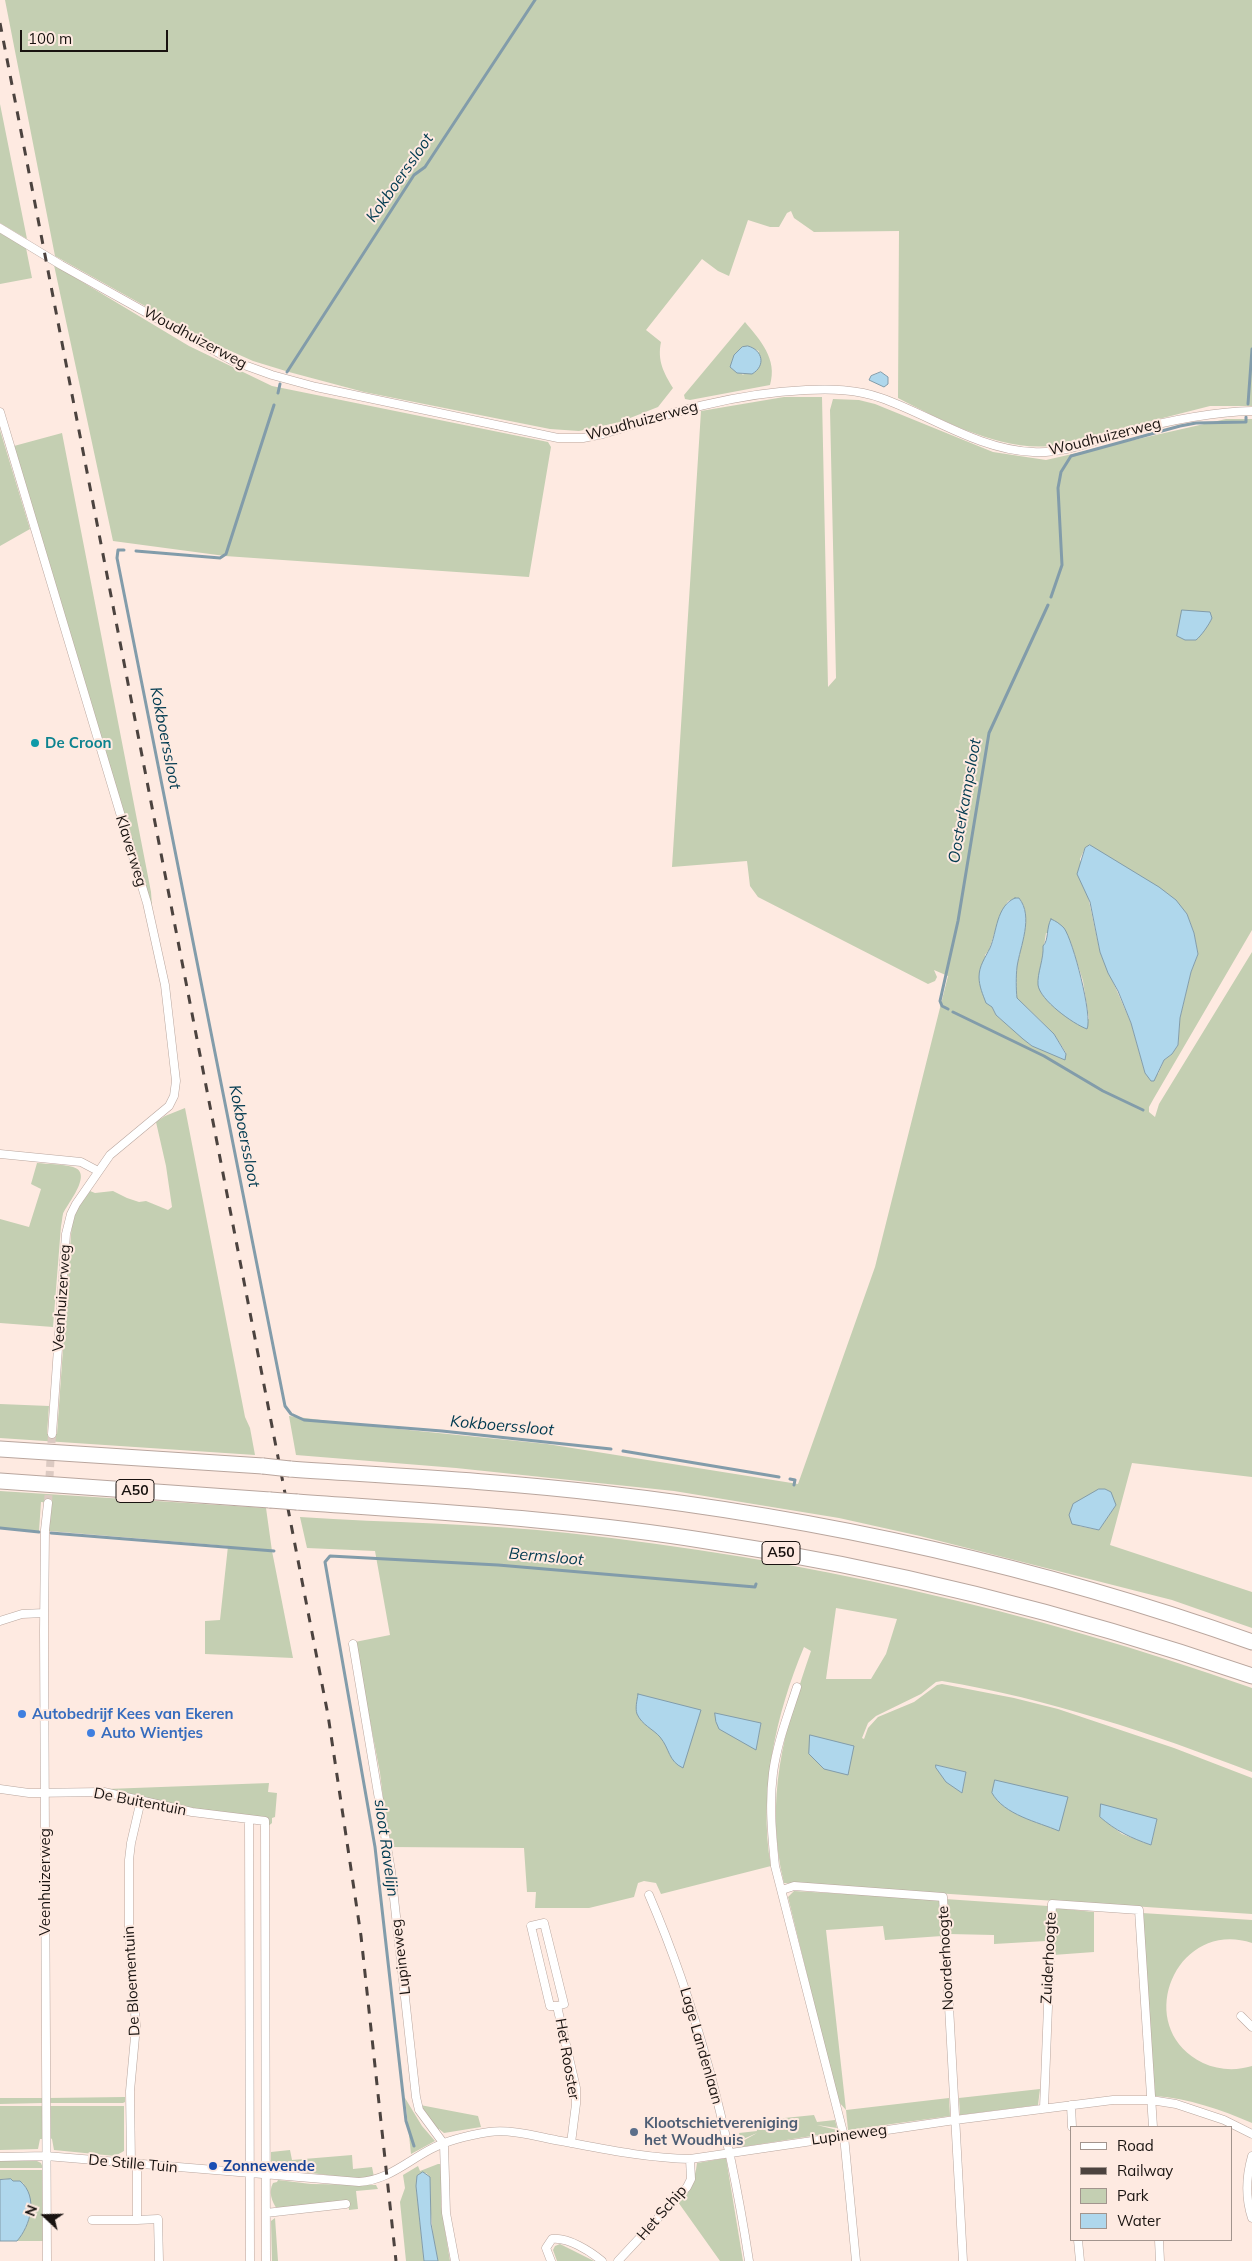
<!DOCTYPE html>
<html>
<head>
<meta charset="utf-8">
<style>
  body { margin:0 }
  #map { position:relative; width:1252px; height:2261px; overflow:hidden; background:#feeae1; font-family:Mulish,sans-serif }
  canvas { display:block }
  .legend { position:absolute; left:1070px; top:2126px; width:162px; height:115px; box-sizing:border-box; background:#feeae1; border:1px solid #a2948d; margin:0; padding:6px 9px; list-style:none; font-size:15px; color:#191310 }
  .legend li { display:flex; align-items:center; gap:10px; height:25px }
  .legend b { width:25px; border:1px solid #a2948d }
  .north { position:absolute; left:20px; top:2191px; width:50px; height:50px; -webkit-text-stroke:4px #feeae1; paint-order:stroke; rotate:291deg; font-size:14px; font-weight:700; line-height:20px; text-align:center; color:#191310 }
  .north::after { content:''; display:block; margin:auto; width:18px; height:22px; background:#191310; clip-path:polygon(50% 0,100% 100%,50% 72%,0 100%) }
  .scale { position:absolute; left:20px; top:30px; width:148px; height:22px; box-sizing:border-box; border:2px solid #191310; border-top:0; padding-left:6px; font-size:15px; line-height:18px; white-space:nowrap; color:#191310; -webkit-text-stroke:4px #feeae1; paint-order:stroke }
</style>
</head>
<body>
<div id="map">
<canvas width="1252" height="2261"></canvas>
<ul class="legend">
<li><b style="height:6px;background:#fff"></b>Road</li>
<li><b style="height:6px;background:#4c433f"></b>Railway</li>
<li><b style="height:14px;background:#c4cfb2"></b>Park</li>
<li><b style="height:14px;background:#afd7ec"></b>Water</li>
</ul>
<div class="north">N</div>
<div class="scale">100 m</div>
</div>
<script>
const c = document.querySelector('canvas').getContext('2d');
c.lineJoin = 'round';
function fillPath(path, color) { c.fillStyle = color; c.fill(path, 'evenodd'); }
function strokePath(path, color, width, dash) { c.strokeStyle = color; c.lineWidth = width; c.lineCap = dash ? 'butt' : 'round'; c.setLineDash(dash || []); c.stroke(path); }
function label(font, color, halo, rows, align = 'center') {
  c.font = font + ' Mulish,sans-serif'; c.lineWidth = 4; c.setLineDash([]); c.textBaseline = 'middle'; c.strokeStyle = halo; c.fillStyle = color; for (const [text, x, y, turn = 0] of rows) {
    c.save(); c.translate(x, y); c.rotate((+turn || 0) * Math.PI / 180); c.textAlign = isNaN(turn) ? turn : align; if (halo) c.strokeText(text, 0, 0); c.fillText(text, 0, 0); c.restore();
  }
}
const green = new Path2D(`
  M5 0H1252V406H1210L1057 445C1005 454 943 421 898 398L899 231 814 232 794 218 791 211 787 213 779 227H770L748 220 729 276 718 271 702 259 646 330 661 342C657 361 664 373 673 388L658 407 620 422 579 431 550 429 364 392 289 372 253 361 206 340 55 256Z
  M0 104 27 239 0 223Z
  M0 233 26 248 32 278 0 284Z
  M54 265 189 346 272 386 548 442 551 447 529 577 225 556 113 541Z
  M745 322C760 340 778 359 770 385L690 400 685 399 684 395ZM742 347 759 351 743 375 732 361Z
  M784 397H822L828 687 836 678 830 410 833 399 859 400 875 404 993 452 1046 460 1226 419H1252V930L1154 1098 1149 1107V1112L1155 1117 1159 1104 1252 952V1477L1132 1463 1110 1545 1252 1592V1628L1172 1600 920 1536 839 1518 674 1491 456 1468 296 1455 289 1416 369 1426 547 1444 798 1484 875 1267 948 976 934 970 937 977 935 981 928 984 758 897 750 886 747 861 672 867 701 411ZM1090 845 1187 914 1194 933 1198 954 1191 972 1180 1018 1178 1045 1172 1054 1164 1060 1158 1074 1145 1073 1131 1023 1100 952 1080 859 1085 848ZM1019 898C1034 917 1020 946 1017 967 1016 975 1016 990 1017 998L1054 1034 1066 1053 1062 1059 1054 1054 1032 1046 996 1015 992 1007 985 955 989 950 1000 916 1008 901ZM1046 933 1071 943 1083 981 1089 1019 1065 1015 1041 993V966ZM1116 1505 1099 1530 1079 1526Z
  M0 430 30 529 0 546Z
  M62 433 151 892 152 906 14 446Z
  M185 1108 245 1417 250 1428 255 1455 0 1438V1404L49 1406 47 1434H57L72 1221 78 1208 90 1191 95 1193 113 1191 127 1198 139 1202 146 1201 168 1210 172 1207 166 1166 156 1122 165 1116Z
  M37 1163C48 1164 62 1164 73 1167 94 1173 67 1204 63 1214 62 1218 62 1222 61 1226L53 1327 0 1323V1219L29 1227 41 1189 31 1184Z
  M0 1491 266 1508 272 1551 293 1658 205 1654V1621L220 1620 228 1546 49 1531 52 1503 41 1502 39 1531 0 1528Z
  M300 1517C389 1523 479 1523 568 1533 800 1558 1031 1610 1252 1688V1772C1151 1733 1049 1699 942 1681L936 1682 921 1694 876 1716 868 1723 862 1738 864 1739 868 1728 878 1717 914 1702 937 1685 942 1684 1014 1698 1058 1709 1174 1748 1252 1778V1914L784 1883C764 1801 784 1729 811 1651L804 1647C776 1713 758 1794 771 1866L661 1894 656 1883 644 1881 638 1883 634 1897 589 1908H535L536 1892H527L524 1848 389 1847 380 1773 355 1642 390 1635 375 1551 307 1548ZM836 1608 897 1619 886 1654 871 1679H826ZM761 1723 756 1749 740 1739ZM936 1765 966 1772 962 1793 936 1766ZM1100 1817 1157 1819 1151 1845 1122 1834Z
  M269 1783 268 1792 277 1793 275 1817 272 1818V1823L267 1827 266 1817 214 1813 107 1789Z
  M794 1891 933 1899 939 1901 942 1936 885 1940 883 1926 826 1930 846 2110 949 2098 950 2116 848 2130 846 2110 838 2101 788 1897Z
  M945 1899 1048 1906 1046 1941 994 1944V1935L949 1934Z
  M1055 1908 1094 1912V1952L1053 1955Z
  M1142 1913 1252 1920V1943C1175 1918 1131 2028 1203 2063 1218 2070 1236 2071 1252 2066V2123C1222 2110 1188 2098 1155 2096Z
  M1040 2089 1038 2105 960 2115 959 2098Z
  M125 2097V2102L123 2103H49V2098Z
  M0 2098H42V2103L0 2104Z
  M405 2098 422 2126 435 2141 411 2154Z
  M420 2105 478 2116 481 2127 444 2133 439 2129 437 2130Z
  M0 2106H42L43 2139H40L38 2149 0 2150Z
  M49 2106H124V2151L115 2156 54 2150 52 2139 50 2138Z
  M814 2115 817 2122 835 2120 837 2128 817 2125 837 2130V2132L742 2147 741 2142 757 2133 741 2140 739 2133 757 2131 755 2121Z
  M290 2150 292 2160 352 2155 353 2169 372 2167 374 2177 359 2179 303 2172H278V2170L271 2165V2152Z
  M726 2158 743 2261H720L678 2202C690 2189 695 2180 697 2163Z
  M0 2161H37L41 2163 43 2168H0Z
  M438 2164H442L441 2206 450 2261H438C431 2233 430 2205 430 2177L426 2173 418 2175 416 2186 424 2261H406L400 2202 405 2188 403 2175 418 2166 420 2171Z
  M0 2170H43V2241H17C31 2224 35 2203 23 2183L4 2179 0 2180Z
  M278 2180 311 2184 376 2185 378 2189 356 2191 358 2209 349 2210 348 2201 277 2209C272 2202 268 2192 273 2183L277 2182Z
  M275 2218 278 2261H272L271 2221Z
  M560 2244 594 2261H557L553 2250 555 2246Z`);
const water = new Path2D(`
  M748 346C763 350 766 366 752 374L737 373 730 367 734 355 742 347Z
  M881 372 888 377V384L884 387 869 380 871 376Z
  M1182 610 1210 612 1212 618C1209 625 1201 636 1196 640H1185L1177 636Z
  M1090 845 1159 887 1176 900 1187 914 1194 933 1198 954 1191 972 1180 1018 1178 1045 1172 1054 1164 1060 1154 1081H1151L1145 1073 1131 1023 1118 991 1108 973 1100 952 1090 902 1077 874 1085 848Z
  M1015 898H1019C1034 917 1020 946 1017 967 1016 975 1016 990 1017 998L1054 1034 1066 1054 1065 1060 1032 1046 1023 1039 996 1015 992 1007 986 1003C983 995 979 986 979 977 979 966 985 958 990 948 997 932 996 906 1015 898Z
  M1051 919C1056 921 1060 924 1064 928 1073 940 1093 1017 1087 1029 1073 1024 1040 1000 1038 985 1037 973 1044 959 1043 946 1049 940 1046 928 1051 919Z
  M1099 1489H1105L1111 1492 1116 1505 1099 1530 1072 1524 1069 1515 1073 1504Z
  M638 1694 701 1710 683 1768C668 1761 670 1749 660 1737 653 1729 642 1725 637 1714 635 1708 637 1701 638 1694Z
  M715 1713 761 1723 756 1750 719 1729 716 1722Z
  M810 1735 854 1746 848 1775 824 1769 809 1754Z
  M936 1765 966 1772 962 1793 946 1782 936 1768Z
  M995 1780 1068 1797 1059 1831C1038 1822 1004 1815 992 1793Z
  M1101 1804 1157 1819 1151 1845C1131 1838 1116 1831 1100 1817Z
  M423 2172 430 2177 431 2224 438 2261H424L416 2186 417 2176Z
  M11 2179 13 2181H20C39 2197 30 2226 17 2241H0V2180Z`);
const stream = new Path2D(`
  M287 372 414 175 425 167 535 0
  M278 393 280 384
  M1248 404 1252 349
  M124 550H118L117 558 285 1406 291 1414 304 1420 442 1431 611 1449
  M136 551 220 558 226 554 274 405
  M1051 597 1062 565 1058 488 1061 472 1071 456 1180 426 1196 423 1246 422V417
  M948 1009 942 1006 940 1001 958 921 989 733 1048 605
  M953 1012 1044 1056 1103 1091 1143 1110
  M623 1451 779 1477
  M790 1479 795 1480 794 1485
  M0 1528 39 1532
  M51 1533 274 1551
  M414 2146 406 2121 375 1847 325 1562 330 1556 498 1565 755 1587 756 1584`);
const minorTunnel = new Path2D(`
  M48 1503 52 1434`);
const minor = new Path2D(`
  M0 228 61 265 233 361 272 375 316 387 558 438H583L603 434C670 413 735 393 806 390 831 389 856 389 881 398 930 415 979 450 1033 452 1065 454 1095 440 1125 432 1167 421 1209 412 1252 411
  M0 412 147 903 165 985 176 1081 174 1096 169 1106 110 1155 76 1204 71 1214 66 1234 52 1434
  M0 1154 81 1162 98 1171
  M0 1621 22 1614 44 1613
  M353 1644 391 1871 416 2097 419 2110 444 2144
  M797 1687C788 1715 777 1743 773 1773 769 1804 772 1835 775 1866L844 2136 856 2261
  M0 1789 29 1793 104 1792 192 1812 249 1819
  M782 1890 794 1886 943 1897 963 2261
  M649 1895C699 2011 730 2136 749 2261
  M557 2006H550L531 1926 544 1923 564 2004 557 2006 576 2088V2104L571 2143
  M1241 2016 1252 2027
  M1071 2105 1072 2127
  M1044 2108 1052 1904 1139 1910 1153 2127
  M444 2144 446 2213 455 2261
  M1252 2156C1246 2177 1245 2197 1252 2218
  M0 2157 46 2156 359 2182C388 2180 406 2162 431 2149 448 2140 470 2135 489 2132 513 2129 538 2137 561 2141 604 2149 646 2158 690 2159L955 2120 1113 2100H1151L1176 2104 1224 2120 1252 2134
  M131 2164 130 2091 136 2026 129 1930V1860L131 1843 141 1800
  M137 2164V2220L158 2219 159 2261
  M266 2213 346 2204
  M92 2220H137
  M1078 2240 1080 2261
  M1159 2240 1160 2261
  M47 2261 44 1631 45 1530 48 1503
  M250 2261 249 1819 265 1821 266 2261
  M551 2261 546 2248 552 2239C568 2237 590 2251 602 2261
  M618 2261 687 2187 691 2179 690 2159`);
const motorway = new Path2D(`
  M0 1449 263 1466
  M290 1469C393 1476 497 1481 600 1493 822 1518 1041 1567 1252 1642
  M0 1481 270 1500
  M297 1502C434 1512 571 1519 707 1541 893 1569 1074 1615 1252 1676`);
const rail = new Path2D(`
  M0 23 328 1715 361 1936 396 2261`);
const motorwayBridge = new Path2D(`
  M263 1466 290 1469
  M270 1500 297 1502`);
const markers = [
  [35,743,5,"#0f9aa8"],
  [22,1714,5,"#3f7fe0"],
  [91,1733,5,"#3f7fe0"],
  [634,2132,5,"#5c6f8a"],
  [213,2166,5,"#1a4fb4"]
];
const shields = [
  [135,1491,38],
  [781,1553,38]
];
const shieldNames = [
  ["A50",135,1491],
  ["A50",781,1553]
];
const streetNames = [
  ["Woudhuizerweg",195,338,28],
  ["Woudhuizerweg",642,421,-15],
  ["Woudhuizerweg",1105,437,-14],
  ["Klaverweg",131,851,73],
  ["Veenhuizerweg",62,1298,-86],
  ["De Buitentuin",140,1802,11],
  ["Veenhuizerweg",45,1882,-90],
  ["Lupineweg",401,1957,-97],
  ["Noorderhoogte",946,1958,-93],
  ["Zuiderhoogte",1049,1958,-87],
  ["De Bloementuin",132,1981,-93],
  ["Lage Landenlaan",701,2046,74],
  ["Het Rooster",567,2059,80],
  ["Lupineweg",849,2135,-8],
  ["De Stille Tuin",133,2164,5],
  ["Het Schip",662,2213,-49]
];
const cultureNames = [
  ["De Croon",45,743]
];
const shopNames = [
  ["Autobedrijf Kees van Ekeren",32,1714],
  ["Auto Wientjes",101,1733]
];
const serviceNames = [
  ["Klootschietvereniging",644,2123],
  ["het Woudhuis",644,2140]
];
const transitNames = [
  ["Zonnewende",223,2166]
];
const waterNames = [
  ["Kokboerssloot",400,178,-55],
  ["Kokboerssloot",165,738,79],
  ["Oosterkampsloot",965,801,-80],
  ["Kokboerssloot",244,1136,79],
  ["Kokboerssloot",502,1426,5],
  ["Bermsloot",546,1557,5],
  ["sloot Ravelijn",386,1848,82]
];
fillPath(green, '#c4cfb2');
fillPath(water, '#afd7ec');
strokePath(water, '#829caa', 1);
strokePath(stream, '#829caa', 3);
strokePath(minorTunnel, '#dccac2', 8, [8, 4]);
strokePath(minor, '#b9a69e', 9);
strokePath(motorway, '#b9a69e', 17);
strokePath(minor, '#fff', 8);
strokePath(motorway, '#fff', 15);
strokePath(rail, '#4c433f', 3, [9, 9]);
strokePath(motorwayBridge, '#b9a69e', 17, []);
strokePath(motorwayBridge, '#fff', 15);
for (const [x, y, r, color] of markers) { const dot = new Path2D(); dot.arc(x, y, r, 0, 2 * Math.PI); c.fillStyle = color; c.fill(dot); strokePath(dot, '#feeae1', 2); }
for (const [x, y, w] of shields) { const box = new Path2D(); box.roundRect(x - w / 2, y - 11.5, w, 23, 4); c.fillStyle = '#feeae1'; c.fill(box); strokePath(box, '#191310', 1); }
label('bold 14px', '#191310', null, shieldNames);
label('15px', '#191310', '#feeae1', streetNames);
label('bold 15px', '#0d838f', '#feeae1', cultureNames, 'left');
label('bold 15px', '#366cbe', '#feeae1', shopNames, 'left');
label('bold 15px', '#4e5e75', '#feeae1', serviceNames, 'left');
label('bold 15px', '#164399', '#feeae1', transitNames, 'left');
label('italic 16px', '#013a50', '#feeae1', waterNames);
</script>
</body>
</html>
